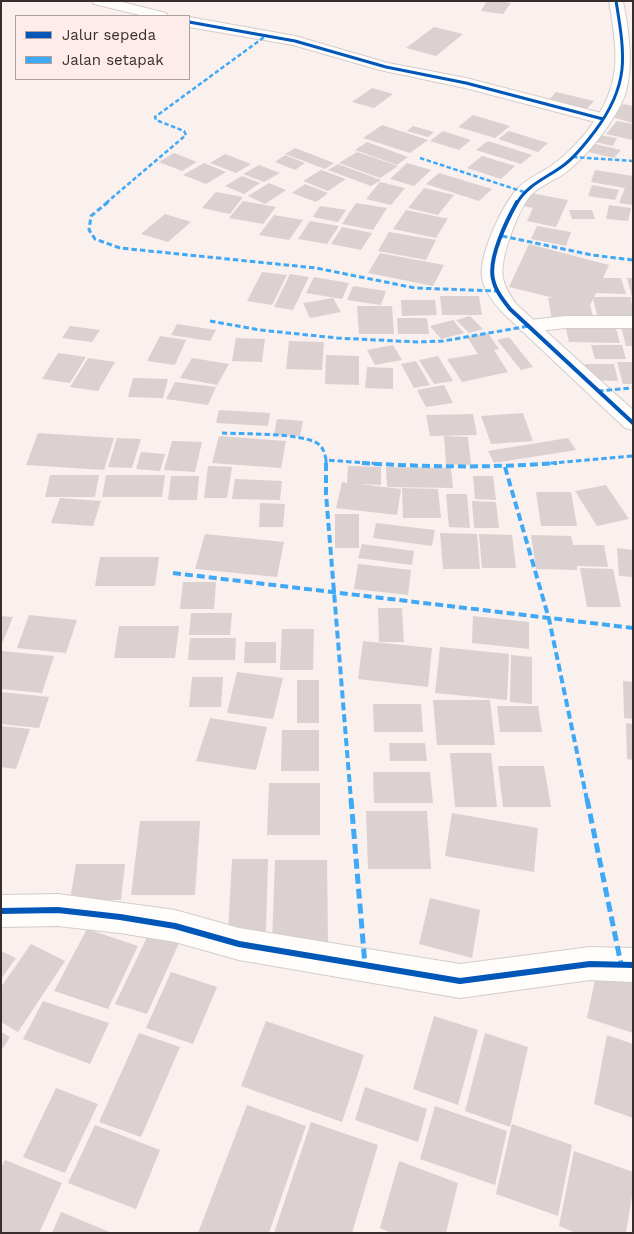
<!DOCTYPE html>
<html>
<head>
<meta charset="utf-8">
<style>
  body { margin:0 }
  #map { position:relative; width:634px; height:1234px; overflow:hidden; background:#faf0ee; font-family:"Work Sans",sans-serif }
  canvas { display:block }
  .frame { position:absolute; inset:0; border:2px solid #392e2d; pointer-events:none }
  .legend { position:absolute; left:15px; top:15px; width:175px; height:65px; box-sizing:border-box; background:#feecea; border:1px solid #afa09e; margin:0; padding:6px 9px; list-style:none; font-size:15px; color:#392e2d }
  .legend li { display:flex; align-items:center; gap:10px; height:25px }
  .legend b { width:25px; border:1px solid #afa09e }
</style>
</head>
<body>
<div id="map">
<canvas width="634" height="1234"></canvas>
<div class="frame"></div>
<ul class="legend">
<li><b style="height:6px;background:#0057b8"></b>Jalur sepeda</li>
<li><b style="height:6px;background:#3fa9f5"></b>Jalan setapak</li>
</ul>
</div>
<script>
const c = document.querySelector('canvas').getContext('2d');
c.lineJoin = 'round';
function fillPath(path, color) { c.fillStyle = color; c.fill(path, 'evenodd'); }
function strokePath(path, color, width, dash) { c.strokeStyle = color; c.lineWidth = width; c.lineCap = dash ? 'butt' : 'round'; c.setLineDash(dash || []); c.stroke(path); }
const building = new Path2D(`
  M487 1H500L511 3 503 14 481 11Z
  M434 27 463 34 436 56 406 48Z
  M372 88 393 94 374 108 352 102Z
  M556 92 594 101 584 112 546 103Z
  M623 104 633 106V123L612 117Z
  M473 115 510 126 495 138 458 127Z
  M617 121 633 124V140L606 134Z
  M382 125 428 140 410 153 363 138Z
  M413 126 434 132 428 137 407 131Z
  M443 131 471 140 459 150 430 141Z
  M509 131 548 143 538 152 498 139Z
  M599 135 617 138 613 146 595 142Z
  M488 141 532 155 521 164 476 150Z
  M367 142 408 157 397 165 355 150Z
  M591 143 621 150 614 158 584 151Z
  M295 148 334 163 325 169 285 154Z
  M357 152 398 166 380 178 339 163Z
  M174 153 197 162 182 171 159 162Z
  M225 154 251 164 236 173 210 163Z
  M285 155 305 163 295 170 275 162Z
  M482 156 515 166 501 179 467 168Z
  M204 163 226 172 206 184 183 175Z
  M407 163 431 170 414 186 390 179Z
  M338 164 381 180 371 186 328 170Z
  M259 165 280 173 264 182 243 174Z
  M321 170 346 179 328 191 303 181Z
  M595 170 633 176V205L619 203 625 188 591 182Z
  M439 173 492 189 479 201 426 184Z
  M242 176 260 183 244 194 225 186Z
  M380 182 405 188 391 205 366 199Z
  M269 183 286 190 265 204 248 196Z
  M305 184 328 193 316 202 292 193Z
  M592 185 619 190 615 200 588 196Z
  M424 188 454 195 438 215 408 208Z
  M216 192 243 197 230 214 202 208Z
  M525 192 568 200 556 227 527 221 533 208 519 205Z
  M243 201 276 207 263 224 229 218Z
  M356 203 387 208 373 230 342 224Z
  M609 205 631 208 628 221 606 219Z
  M320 206 346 210 338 222 313 217Z
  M406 210 444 218H448L436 238 393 229Z
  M569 210H592L595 219H572Z
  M165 214 191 222 168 242 141 234Z
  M274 215 303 220 289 240 259 235Z
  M310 221 339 226 327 244 298 239Z
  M537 226 571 232 566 246 531 239Z
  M342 227 372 233 361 250 331 244Z
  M389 232 436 240 426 260 378 251Z
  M529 244 609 265 603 278H621L626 294 596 293 594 297H631L633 318H598L593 299 590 305 594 320H552L548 298H554L509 287Z
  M380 253 444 265 433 286 368 273Z
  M262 272 287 275 272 305 247 301Z
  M290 274 309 277 293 310 274 307Z
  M314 277 349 283 342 299 306 293Z
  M627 278H633V297H632Z
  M353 286 386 291 381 305 347 300Z
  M440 296H479L482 315H442Z
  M333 298 341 312 310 318 303 303Z
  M401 300H435L437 315 402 316Z
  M357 306H392L394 334H359Z
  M470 316 483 329 469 333 456 320Z
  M397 318H427L429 334H398Z
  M453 320 464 333 441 339 430 326Z
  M620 322H633V346H626Z
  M177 324 216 330 210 341 171 335Z
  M565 324 615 325 620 343 569 342Z
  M70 326 100 330 92 342 62 338Z
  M488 333 499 349 494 350 508 372 462 382 447 359 478 354 467 337Z
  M160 336 186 340 175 365 147 361Z
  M509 337 533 367 521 370 497 340Z
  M236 338 265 339 262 362 232 361Z
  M289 341 324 342 322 370 286 369Z
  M393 345 402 360 375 365 367 350Z
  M591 345H622L626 359H595Z
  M58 353 86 357 70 383 42 379Z
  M326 355 359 356V385L325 384Z
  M438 356 453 381 434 384 419 360Z
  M88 358 115 362 98 391 70 387Z
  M192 358 229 364 217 385 180 378Z
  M416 361 430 385 414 388 401 364Z
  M617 362H633V384H623Z
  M585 364H614L618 381 589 380Z
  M367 367 393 368V389L365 388Z
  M133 378 168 379 163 398 128 397Z
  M175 382 216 387 208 405 166 399Z
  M444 385 453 403 426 407 417 390Z
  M219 410 270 413 268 426 216 423Z
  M523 413 533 441 491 444 481 416Z
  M473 414 477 435 430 436 426 415Z
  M277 419 303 421 300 436 274 435Z
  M38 433 114 438 104 470 26 465Z
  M219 436 286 441 281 468 212 463Z
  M444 436 468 437 471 465 446 464Z
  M117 438 141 439 132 468 108 467Z
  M568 438 576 450 494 463 488 451Z
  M172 441 202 442 195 472 164 470Z
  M141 452 165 454 160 471 136 469Z
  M208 466 232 467 227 498H204Z
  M348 466 381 467V485L358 484 401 489 397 515 336 508 342 482 347 483Z
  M386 467 451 468 453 488 387 487Z
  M50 475H99L95 497H45Z
  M106 475H165L162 497H102Z
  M171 476H199L197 500H168Z
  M473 476H493L496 500 475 499Z
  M235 479 282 481 280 500 232 499Z
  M606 485 629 519 597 526 575 491Z
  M402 488 438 489 441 518H403Z
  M536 492H571L577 526H541Z
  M446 494H467L470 528 449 527Z
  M60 498 101 501 93 526 51 523Z
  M472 501 496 502 499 528H474Z
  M260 503 285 504 283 527H259Z
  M335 514H359V548H335Z
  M376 523 435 530 432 546 373 538Z
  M440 533 477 534 480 569H443Z
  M205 534 284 542 277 577 195 569Z
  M479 534 512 535 516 568H482Z
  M531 535 571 536 573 545H604L608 567 577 566V570L536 569Z
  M362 544 414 551 412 565 358 558Z
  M617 548 633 550V577L619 576Z
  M100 557H159L155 586H95Z
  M358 564 411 570 408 595 354 589Z
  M580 568 613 569 621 607H587Z
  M183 582H216L214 609H180Z
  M378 608H402L404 642H379Z
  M191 613H232L230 635H189Z
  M29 615 77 620 66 653 17 648Z
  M1 616 13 617 1 646Z
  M473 616 529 622V649L472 643Z
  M119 626H179L175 658H114Z
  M282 629H314L313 670H280Z
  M190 638H236L235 660H188Z
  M363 641 432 648 428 687 358 679Z
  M245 642H276V663H244Z
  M440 647 509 654 507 700 435 693Z
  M1 651 54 656 42 693 1 689Z
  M511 655 532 657V704L510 702Z
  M237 672 283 678 273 719 227 713Z
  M192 677H223L221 707H189Z
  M297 680H319V723H297Z
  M623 681 633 682V719L624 718Z
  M1 692 49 697 39 728 1 724Z
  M433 700H490L495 745H437Z
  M373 704H421L423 732H374Z
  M497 706H538L542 732H500Z
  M210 718 267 727 256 770 196 761Z
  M626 723 633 724V760L627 759Z
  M1 726 30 729 16 769 1 767Z
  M282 730H319V771H281Z
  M389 743H425L427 761H390Z
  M450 753H491L497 807H455Z
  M498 766H544L551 807H503Z
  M373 772H430L433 803H374Z
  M269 783H320V835H267Z
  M366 811H427L431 869H368Z
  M452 813 538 828 534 872 445 856Z
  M140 821H200L195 895H131Z
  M232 859H268L266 931H228Z
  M275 860H327L328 943H272Z
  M76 864H125L121 900H70Z
  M430 898 480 910 472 958 419 944Z
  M87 929 138 946 108 1009 54 991Z
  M150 931 180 941 147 1014 115 1004Z
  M31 944 65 961 18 1032 1 1022V987Z
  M1 951 16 958 1 979Z
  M597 971 633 982V1033L587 1018Z
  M171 972 217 987 193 1044 146 1028Z
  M43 1001 109 1023 90 1064 23 1039Z
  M434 1016 478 1030 458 1105 413 1089Z
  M266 1021 364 1055 342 1122 241 1086Z
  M1 1032 10 1037 1 1051Z
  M139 1033 180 1047 141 1137 99 1122Z
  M485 1033 528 1047 510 1127 465 1111Z
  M607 1035 633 1044V1118L594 1104Z
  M365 1087 427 1109 418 1142 355 1120Z
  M56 1088 98 1104 65 1173 23 1157Z
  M247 1105 306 1126 269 1233H198Z
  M435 1106 507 1131 495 1185 420 1159Z
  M311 1122 378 1145 352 1233H274Z
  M512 1124 572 1145 558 1216 496 1194Z
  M95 1125 160 1150 136 1209 68 1183Z
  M574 1151 633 1172V1190L626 1233H576L559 1226Z
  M5 1160 62 1183 39 1233H1V1168Z
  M399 1161 458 1183 446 1233H391L380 1228Z
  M61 1212 112 1233H52Z`);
const street = new Path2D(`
  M92 1H118L166 13 168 16H144L94 4Z
  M189 17 295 36 388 63 466 78 609 115 612 119 609 123 603 124 465 88 380 70 293 45 189 27Z
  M566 316H633V328H566L529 332 521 331 518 326 521 321Z
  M58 894 175 910 239 928 460 964 590 947 633 948V982L590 980 460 998 239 960 175 942 120 933 58 926 1 927V895Z`);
const secondary = new Path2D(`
  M609 1H623C629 32 634 65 625 95 615 121 587 157 565 173 554 181 539 186 530 196 518 211 499 259 503 278 505 288 511 297 517 305L633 410V430L625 428 503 313C494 303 484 291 482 277 479 254 503 203 519 187 528 178 541 173 551 166 574 150 598 121 608 96 621 66 614 32 609 1Z`);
const quietFar3 = new Path2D(`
  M573 157 633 161
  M420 158 524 192
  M106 203 186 135 184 131 156 120 155 117 267 35`);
const quietFar2 = new Path2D(`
  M108 202 91 216 89 230 95 239 120 248 316 268 415 288 497 291
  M502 236 592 255 633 260
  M210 321 260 330 337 338 418 342 443 341 529 326
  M598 391 633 388
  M222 433C244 434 300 433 317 443 323 447 325 453 326 460L380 464
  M326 460V464
  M542 464 633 456`);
const quietFar1 = new Path2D(`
  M326 463V494L351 800
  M362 463C427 467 492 468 557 463
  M505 467 549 619 587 800
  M173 573 633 628`);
const quiet = new Path2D(`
  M351 799 365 965
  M587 799 621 964`);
const cyclewayFar2 = new Path2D(`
  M189 22 295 41 386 67 466 83 603 119
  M517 203C528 184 547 178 564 165 576 156 586 143 595 131 630 84 625 56 616 1`);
const cyclewayFar1 = new Path2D(`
  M517 202C507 220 488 258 493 279 495 290 503 300 510 309L633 423`);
const cycleway = new Path2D(`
  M1 911 58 910 120 917 175 926 239 944 460 981 590 964 633 965`);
fillPath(building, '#dbd1d0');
strokePath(street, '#d5ccca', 2);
strokePath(secondary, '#d5ccca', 2);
fillPath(street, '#fefdfc');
fillPath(secondary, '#fefdfc');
strokePath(quietFar3, '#3fa9f5', 2.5, [4.5, 2.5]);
strokePath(quietFar2, '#3fa9f5', 3, [5.5, 3]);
strokePath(quietFar1, '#3fa9f5', 4, [8, 4]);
strokePath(quiet, '#3fa9f5', 5, [10, 5]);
strokePath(cyclewayFar2, '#0057b8', 3);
strokePath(cyclewayFar1, '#0057b8', 4);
strokePath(cycleway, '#0057b8', 6);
</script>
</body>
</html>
